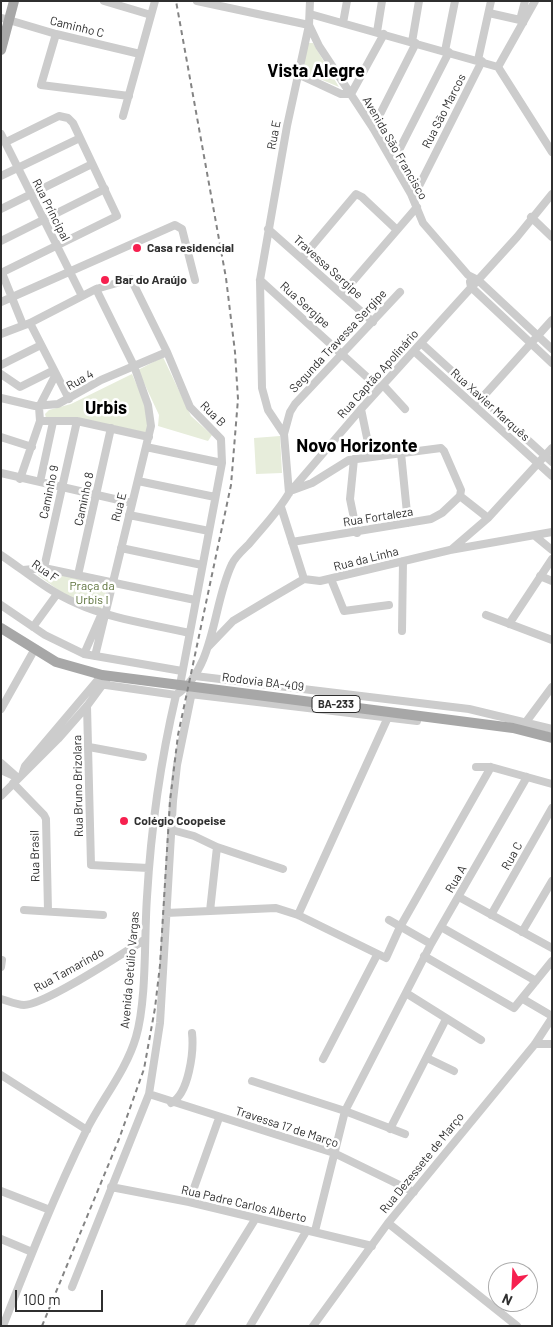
<!DOCTYPE html>
<html>
<head>
<meta charset="utf-8">
<style>
  body { margin:0 }
  #map { position:relative; width:553px; height:1327px; overflow:hidden; background:#fff; font-family:Barlow,sans-serif }
  canvas { display:block }
  .frame { position:absolute; inset:0; border:2px solid #2f2f2f; pointer-events:none }
  .north { position:absolute; left:488px; top:1262px; width:50px; height:50px; box-sizing:border-box; background:#fff; border:1px solid #acacac; border-radius:50%; rotate:205deg; font-size:14px; font-weight:700; line-height:20px; text-align:center; color:#2f2f2f }
  .north::after { content:''; display:block; margin:auto; width:18px; height:22px; background:#f6204f; clip-path:polygon(50% 0,100% 100%,50% 72%,0 100%) }
  .scale { position:absolute; left:15px; top:1290px; width:88px; height:22px; box-sizing:border-box; border:2px solid #2f2f2f; border-top:0; padding-left:6px; font-size:15px; line-height:18px; white-space:nowrap; color:#2f2f2f; -webkit-text-stroke:4px #fff; paint-order:stroke }
</style>
</head>
<body>
<div id="map">
<canvas width="553" height="1327"></canvas>
<div class="frame"></div>
<div class="north">N</div>
<div class="scale">100 m</div>
</div>
<script>
const c = document.querySelector('canvas').getContext('2d');
c.lineJoin = 'round';
function fillPath(path, color) { c.fillStyle = color; c.fill(path, 'evenodd'); }
function strokePath(path, color, width, dash) { c.strokeStyle = color; c.lineWidth = width; c.lineCap = dash ? 'butt' : 'round'; c.setLineDash(dash || []); c.stroke(path); }
function label(font, color, halo, rows, align = 'center') {
  c.font = font + ' Barlow,sans-serif'; c.lineWidth = 5; c.setLineDash([]); c.textBaseline = 'middle'; c.strokeStyle = halo; c.fillStyle = color; for (const [text, x, y, turn = 0] of rows) {
    c.save(); c.translate(x, y); c.rotate((+turn || 0) * Math.PI / 180); c.textAlign = isNaN(turn) ? turn : align; if (halo) c.strokeText(text, 0, 0); c.fillText(text, 0, 0); c.restore();
  }
}
const green = new Path2D(`
  M307 43H313L339 87 303 72Z
  M163 357 191 416 212 435 208 441 158 426 159 415 138 370Z
  M132 374 149 413 147 434 46 418 45 414 49 410 71 404Z
  M280 436 282 473 256 474 254 438Z
  M41 568 111 584 100 611 61 592 38 575Z`);
const minor = new Path2D(`
  M104 1 151 15
  M197 1 309 25
  M489 13 520 20 523 23
  M310 14 498 67
  M2 18 56 34 140 54
  M520 20 525 1
  M343 23 347 1
  M309 25 319 46 373 128 411 194 423 223 468 275 478 280 552 349
  M377 32 382 1
  M56 34 41 85 129 96
  M412 42 419 1
  M445 51 455 1
  M478 60 491 1
  M498 67 552 152
  M498 67 535 1
  M300 75 341 94H351L384 34
  M123 116 155 1
  M373 128 416 43
  M1 134 82 296
  M393 162 449 52
  M1 176 80 138
  M413 198 482 61
  M1 209 92 164
  M531 217 552 237
  M268 229 373 322
  M1 241 105 189
  M302 258 356 194 362 197 397 230
  M1 273 117 216 73 123 68 118 59 116 6 142
  M2 273 23 325
  M260 280 379 388
  M470 282 471 287 552 363
  M342 294 417 207
  M1 302 175 225 182 229 195 280
  M30 323 69 399
  M1 334 30 323 96 289 131 279 167 352 190 407 221 439 222 463 180 685
  M421 343 552 462
  M414 351 552 476
  M1 365 41 345
  M1 374 20 387 54 370
  M383 385 405 409
  M1 398 35 406 58 404 101 380 167 352
  M480 400 552 320
  M361 409 371 457
  M40 421H77L149 437
  M284 434 290 412 295 404 400 292
  M1 437 32 447
  M146 447 222 463
  M401 453 408 523
  M354 459 350 499 357 533
  M1 473 132 503
  M20 479 40 421 39 407 56 374
  M138 481 215 497
  M40 482 53 422
  M293 490 312 483 349 460 441 448 444 451 461 490 460 496
  M289 493 284 434 268 410 262 388 260 280 287 126 309 25 310 1
  M460 496 488 518
  M281 507 304 579
  M129 515 209 531
  M535 536 552 550
  M292 542 431 519 442 513 460 496
  M121 548 202 565
  M452 549 488 518 552 448
  M1 555C25 571 49 592 76 603 111 619 151 624 189 633
  M44 568 77 421
  M23 570 44 568 195 600
  M78 575 111 428
  M540 576 552 581
  M331 579 344 611 389 605
  M1 605 45 635 84 654 182 671
  M486 615 552 640
  M509 624 552 559
  M33 627 57 594
  M402 631 403 561
  M208 647 233 621 268 600 304 579 320 581 450 550 552 532
  M84 654 102 613
  M95 656 151 426 148 405 134 366 96 289
  M195 676 469 709 552 729
  M99 684 176 695
  M190 694 417 721
  M87 706 91 865 148 868
  M1 709 32 654
  M522 724 526 722 552 687
  M89 747 143 757
  M1 763 18 778
  M476 767H491L552 784
  M1 770 16 777
  M23 772 25 766 102 675
  M13 783 44 815 46 819 48 911
  M1 796 58 739 87 706 109 676
  M172 830 194 836 217 847 210 911
  M217 847 283 869
  M459 897 552 948
  M24 910 103 915
  M166 913 276 908 298 915 386 958 400 927 491 767
  M298 915 389 715
  M491 915 552 808
  M389 920 431 944
  M441 927 536 981
  M522 932 552 881
  M424 956 514 1008 552 961
  M1 967 2 960
  M406 993 481 1040
  M1 999C8 1001 17 1005 24 1005 45 1005 123 953 144 940
  M523 999 552 1016
  M535 1044H552
  M427 1058 454 1071
  M323 1059 377 955
  M1 1075 87 1130
  M252 1081 345 1111 405 1134
  M149 1094 334 1153 414 1192
  M171 1103C189 1094 194 1051 192 1033
  M390 1129 446 1019
  M111 1187 189 1202 372 1246
  M1 1191 50 1210
  M189 1202 219 1118
  M388 1223 517 1326
  M315 1231 345 1111 431 944 527 777
  M1 1239 32 1252
  M72 1287 149 1094 160 1023 173 801 177 765 193 687
  M3 1326C29 1260 55 1194 86 1131 102 1099 126 1071 136 1037 147 999 144 938 147 897 151 828 160 763 176 695 216 667 212 605 232 564 235 557 243 550 249 544 263 527 278 512 289 493L361 409 517 237 552 194
  M189 1326 256 1218
  M250 1326 307 1230
  M313 1326 388 1223 535 1044 552 1018`);
const major = new Path2D(`
  M1 50 14 1
  M1 628 56 662 102 675 513 728 552 738`);
const rail = new Path2D(`
  M42 1326 119 1139 144 1069 155 1008 160 965 170 801 178 735 231 485 238 399 235 352 226 278 176 1`);
const markers = [
  [137,248,5,"#f6204f"],
  [105,280,5,"#f6204f"],
  [124,821,5,"#f6204f"]
];
const shields = [
  [336,704,48]
];
const shieldNames = [
  ["BA-233",336,704]
];
const streetNames = [
  ["Caminho C",77,27,14],
  ["Rua São Marcos",444,111,-63],
  ["Rua E",274,135,-79],
  ["Avenida São Francisco",395,148,60],
  ["Rua Principal",51,210,63],
  ["Travessa Sergipe",328,267,42],
  ["Rua Sergipe",305,305,42],
  ["Segunda Travessa Sergipe",338,341,-47],
  ["Rua Captão Apolinário",378,374,-48],
  ["Rua 4",80,380,-29],
  ["Rua Xavier Marquês",490,405,42],
  ["Rua B",213,414,45],
  ["Caminho 9",49,492,-78],
  ["Caminho 8",84,499,-78],
  ["Rua E",119,507,-76],
  ["Rua Fortaleza",378,517,-9],
  ["Rua da Linha",366,559,-14],
  ["Rua F",45,571,35],
  ["Rodovia BA-409",263,682,7],
  ["Rua Bruno Brizolara",78,786,-91],
  ["Rua Brasil",35,856,-91],
  ["Rua C",512,856,-61],
  ["Rua A",456,879,-60],
  ["Rua Tamarindo",69,970,-29],
  ["Avenida Getúlio Vargas",130,970,-85],
  ["Travessa 17 de Março",287,1127,18],
  ["Rua Dezessete de Março",422,1163,-51],
  ["Rua Padre Carlos Alberto",244,1204,13]
];
const poiNames = [
  ["Casa residencial",147,248],
  ["Bar do Araújo",115,280],
  ["Colégio Coopeise",134,821]
];
const parkNames = [
  ["Praça da",92,586],
  ["Urbis I",92,600]
];
const districtNames = [
  ["Vista Alegre",316,71],
  ["Urbis",106,408],
  ["Novo Horizonte",357,446]
];
fillPath(green, '#e7eddb');
strokePath(minor, '#ccc', 8);
strokePath(major, '#a7a7a7', 10);
strokePath(rail, '#848484', 2, [5, 4]);
for (const [x, y, r, color] of markers) { const dot = new Path2D(); dot.arc(x, y, r, 0, 2 * Math.PI); c.fillStyle = color; c.fill(dot); strokePath(dot, '#fff', 2); }
for (const [x, y, w] of shields) { const box = new Path2D(); box.roundRect(x - w / 2, y - 8.5, w, 17, 4); c.fillStyle = '#fff'; c.fill(box); strokePath(box, '#2f2f2f', 1); }
label('bold 11px', '#2f2f2f', null, shieldNames);
label('12px', '#2f2f2f', '#fff', streetNames);
label('bold 12px', '#2f2f2f', '#fff', poiNames, 'left');
label('12px', '#596f37', '#fff', parkNames);
label('bold 18px', '#000', '#fff', districtNames);
</script>
</body>
</html>
